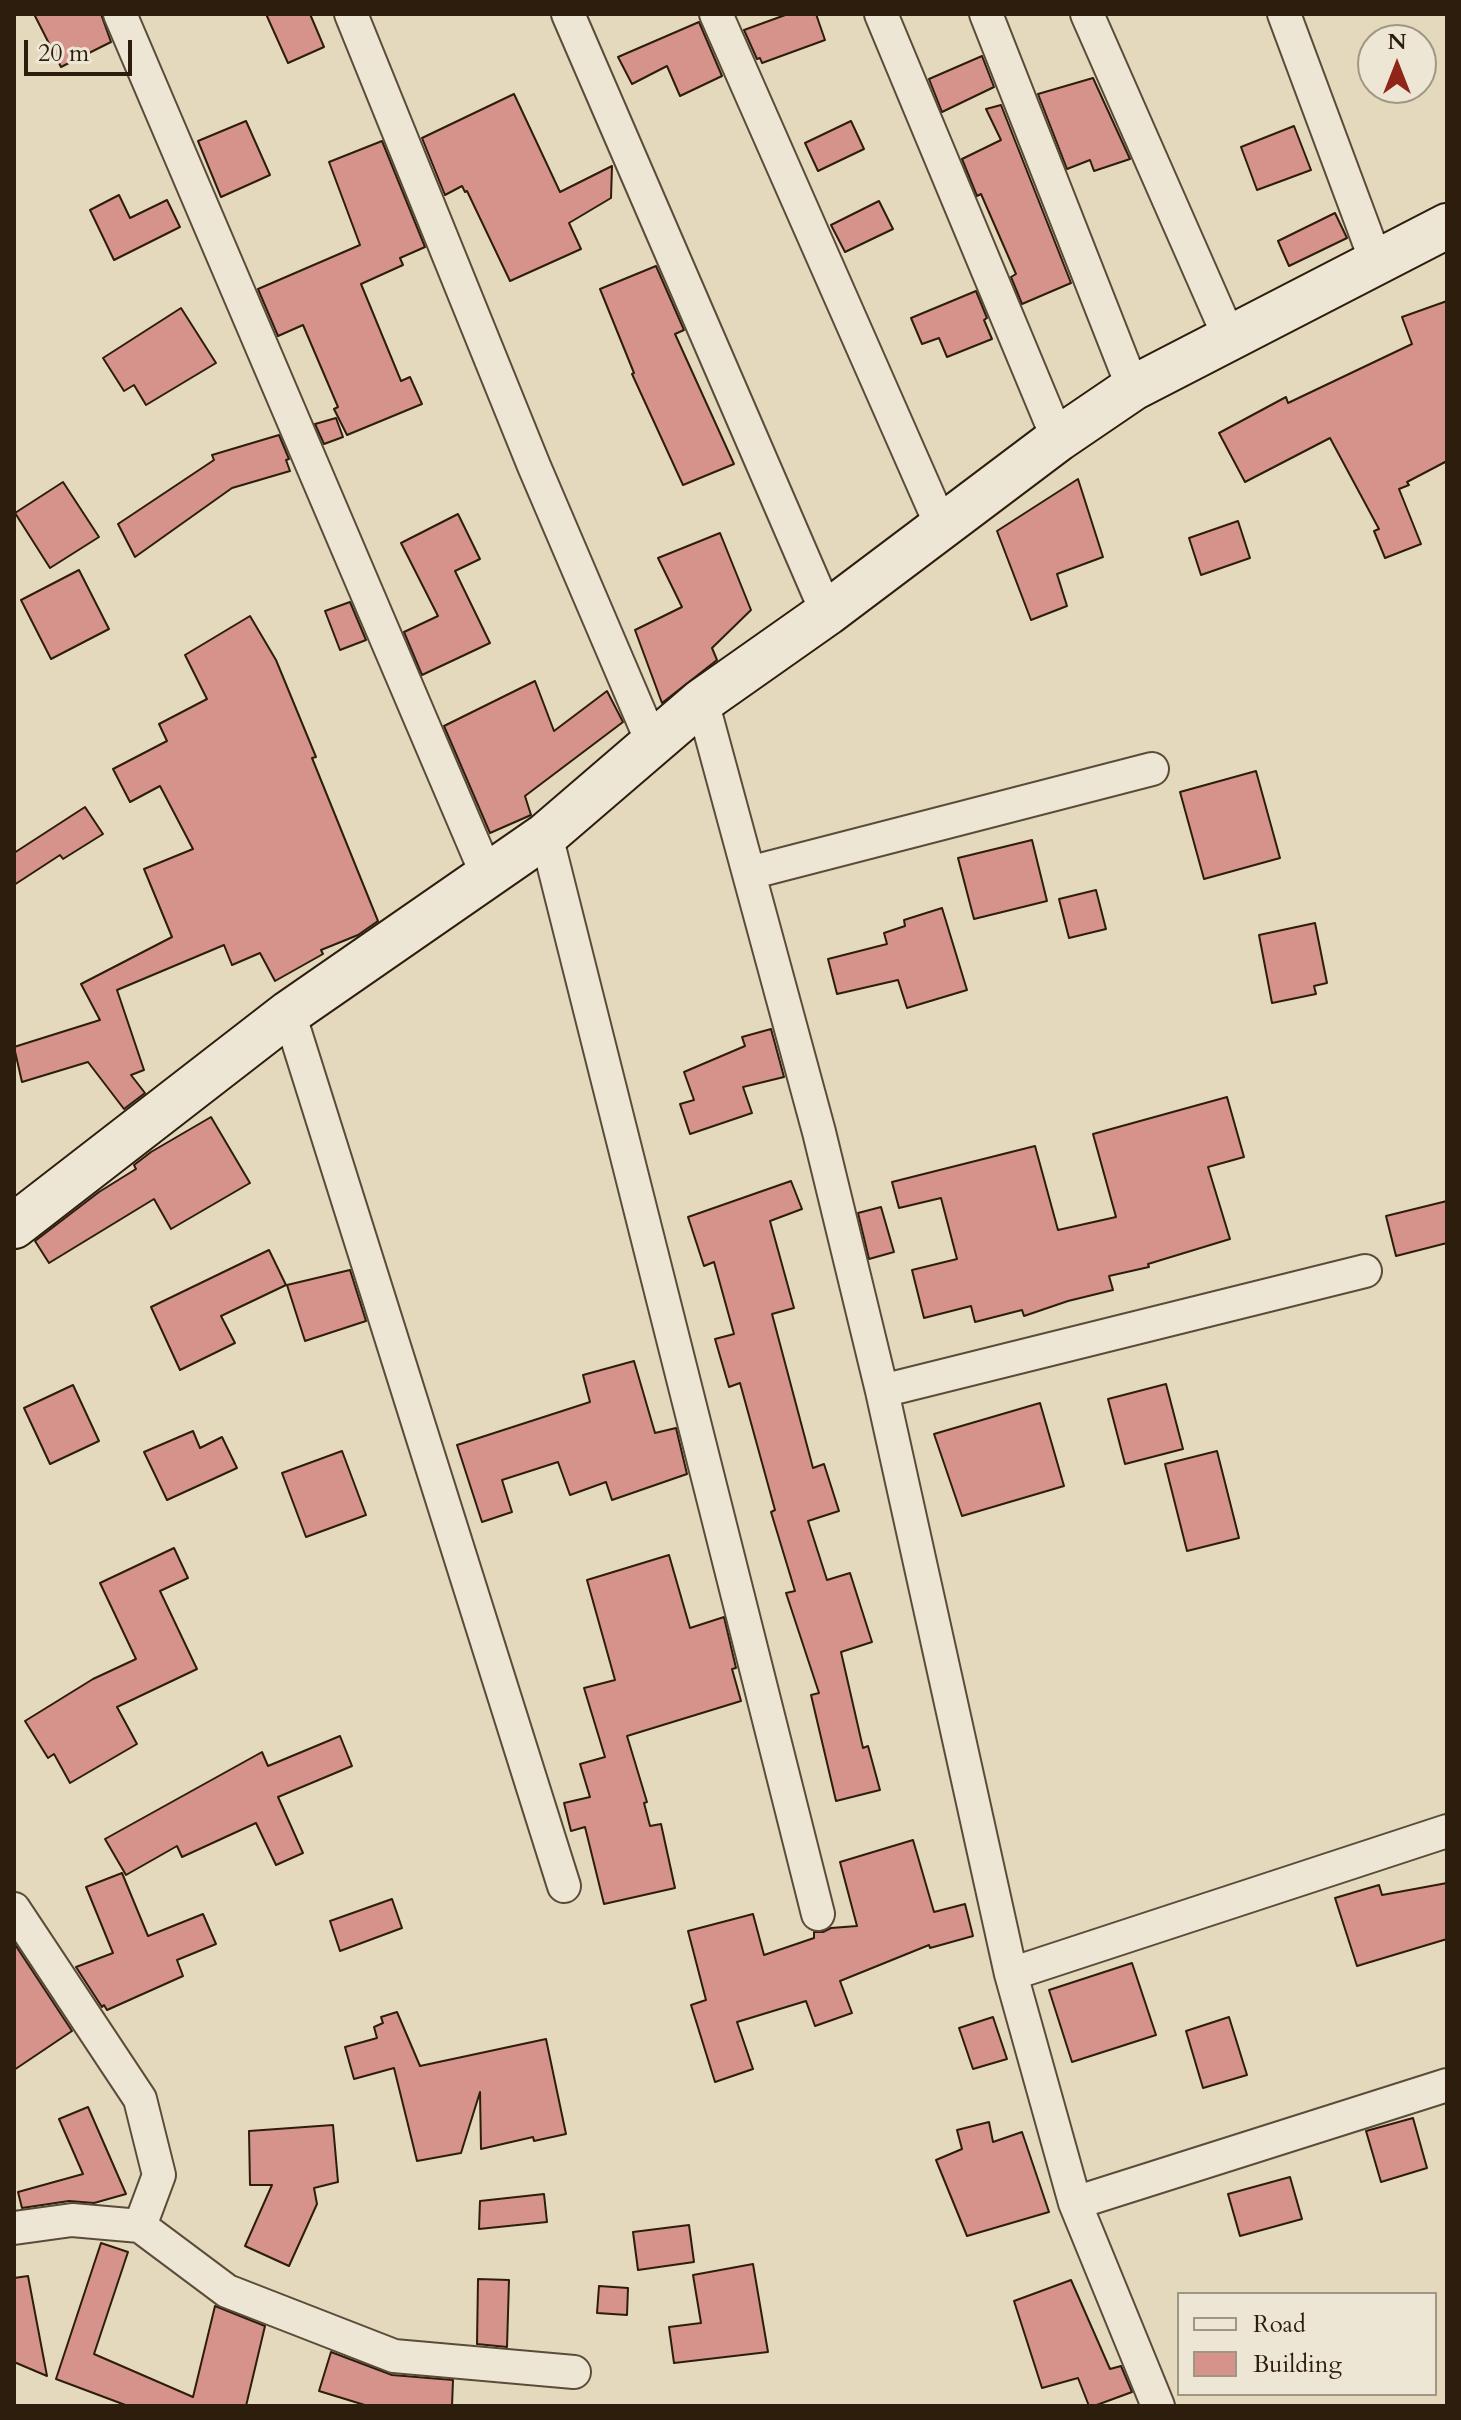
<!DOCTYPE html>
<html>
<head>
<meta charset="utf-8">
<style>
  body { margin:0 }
  #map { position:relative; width:1461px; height:2420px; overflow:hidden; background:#e4d9bd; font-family:Cardo,serif }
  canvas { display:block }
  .frame { position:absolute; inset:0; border:16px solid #2d1d0d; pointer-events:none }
  .legend { position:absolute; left:1177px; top:2292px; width:260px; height:104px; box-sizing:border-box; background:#ede6d4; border:2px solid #a09684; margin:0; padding:10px 14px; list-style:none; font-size:24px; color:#2d1d0d }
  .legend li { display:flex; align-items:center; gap:16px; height:40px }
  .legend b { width:40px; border:2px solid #a09684 }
  .north { position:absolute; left:1357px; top:24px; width:80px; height:80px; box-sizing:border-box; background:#ede6d4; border:2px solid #a09684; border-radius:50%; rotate:0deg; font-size:22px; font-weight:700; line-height:32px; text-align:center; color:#2d1d0d }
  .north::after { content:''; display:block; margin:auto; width:28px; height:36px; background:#8f2418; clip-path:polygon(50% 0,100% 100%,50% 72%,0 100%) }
  .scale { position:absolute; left:24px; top:40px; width:108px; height:36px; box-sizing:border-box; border:4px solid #2d1d0d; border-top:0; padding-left:10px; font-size:24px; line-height:28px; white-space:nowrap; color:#2d1d0d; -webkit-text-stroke:6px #ede6d4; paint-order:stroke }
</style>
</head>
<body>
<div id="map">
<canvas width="1461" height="2420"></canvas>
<div class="frame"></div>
<ul class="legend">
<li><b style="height:10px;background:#ede6d4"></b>Road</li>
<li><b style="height:22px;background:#d5938b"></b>Building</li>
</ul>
<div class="north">N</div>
<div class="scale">20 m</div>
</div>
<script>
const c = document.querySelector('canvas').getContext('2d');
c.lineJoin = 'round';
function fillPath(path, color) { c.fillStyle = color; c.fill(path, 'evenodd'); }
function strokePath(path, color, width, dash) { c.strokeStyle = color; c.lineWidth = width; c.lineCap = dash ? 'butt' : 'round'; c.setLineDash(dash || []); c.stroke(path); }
const building = new Path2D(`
  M34 14H101L111 42 61 67Z
  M266 14H310L324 47 288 63Z
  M788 14H816L825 40 762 63 760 58 757 59 744 30Z
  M699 22 722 76 680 96 667 66 632 84 618 57Z
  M982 56 994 87 942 112 929 79Z
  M1093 78 1130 159 1094 171 1090 160 1067 169 1038 94Z
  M514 94 560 192 612 166 611 198 569 223 581 249 510 281 467 191 465 192 462 186 445 195 422 138Z
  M1001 105 1071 283 1022 304 1011 277 1016 274 981 194 977 196 962 159 1001 140 986 109Z
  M246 121 270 175 221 197 198 141Z
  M851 121 864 149 818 171 805 143Z
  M1294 126 1311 170 1257 190 1241 147Z
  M382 141 425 247 400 258 403 265 361 284 401 381 410 377 422 404 347 435 334 409 338 407 303 325 278 336 258 289 360 245 329 162Z
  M119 195 130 218 167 200 180 227 114 260 90 210Z
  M879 201 893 229 845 252 831 225Z
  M1335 213 1347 238 1289 266 1278 241Z
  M656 266 684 330 675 334 734 464 683 485 632 374 634 373 600 289Z
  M976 291 987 318 984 320 992 339 947 357 939 338 922 344 911 318Z
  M1447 301V461L1407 482 1409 485 1399 489 1421 544 1385 558 1374 531 1379 529 1330 438 1245 482 1219 433 1286 397 1288 403 1412 344 1402 317Z
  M181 308 216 363 146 405 134 385 124 391 103 358Z
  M336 418 343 437 324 444 315 424Z
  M279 435 289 459 286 460 290 471 232 488 135 557 118 524 214 460 212 455Z
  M1078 479 1103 557 1057 574 1067 606 1031 620 997 531Z
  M63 482 99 537 50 568 15 513Z
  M458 514 480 559 455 571 490 643 422 675 404 632 438 616 401 543Z
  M1238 521 1250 558 1201 575 1189 538Z
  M720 533 751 610 712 648 717 660 662 703 635 630 682 607 658 558Z
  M79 570 109 629 51 659 21 600Z
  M350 602 366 640 340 650 325 611Z
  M250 616 276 660 316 757 312 758 378 921 358 935 321 950 323 954 275 981 260 953 232 965 224 945 117 990 144 1070 131 1075 145 1093 124 1109 88 1062 22 1082 14 1047 100 1020 81 984 172 937 144 869 193 849 160 786 130 802 113 769 167 741 159 724 207 699 185 655Z
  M535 681 554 731 607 691 623 722 525 796 531 815 490 833 444 726Z
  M1256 771 1280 858 1204 879 1180 792Z
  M85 807 103 834 63 859 60 855 14 885V853Z
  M1032 840 1047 901 974 919 958 858Z
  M1096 890 1106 929 1069 938 1059 899Z
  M942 908 967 990 907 1008 898 980 837 994 828 959 887 944 884 933 905 926 904 920Z
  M1315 923 1327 983 1314 986 1316 994 1272 1003 1259 935Z
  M771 1029 784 1077 743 1087 752 1113 690 1134 680 1104 694 1100 684 1072 745 1046 742 1037Z
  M1227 1097 1244 1157 1208 1167 1230 1239 1148 1264 1149 1267 1109 1276 1113 1290 1068 1301 1024 1316 1022 1310 975 1322 971 1306 924 1318 912 1270 957 1259 941 1198 899 1208 892 1182 1035 1146 1058 1230 1116 1217 1093 1134Z
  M211 1117 250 1183 171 1229 154 1199 49 1263 35 1241 99 1192 136 1169 134 1165 151 1152Z
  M791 1181 802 1209 770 1221 794 1308 772 1314 813 1468 824 1464 839 1511 808 1521 827 1580 850 1573 872 1642 841 1652 863 1748 868 1746 880 1790 836 1801 811 1695 819 1693 786 1593 795 1591 771 1512 775 1510 740 1383 729 1387 715 1339 734 1334 714 1262 704 1266 688 1217Z
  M1447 1201V1243L1396 1256 1386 1216Z
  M881 1207 894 1252 869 1259 858 1213Z
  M269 1250 286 1285 221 1316 235 1343 180 1370 151 1307Z
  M350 1270 366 1321 305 1341 287 1285Z
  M634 1361 655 1433 676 1428 687 1474 612 1500 606 1482 570 1495 558 1462 502 1480 512 1512 482 1522 457 1445 590 1402 583 1375Z
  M1166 1384 1183 1449 1125 1464 1108 1399Z
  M73 1385 99 1441 50 1464 24 1408Z
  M1040 1403 1064 1486 962 1516 934 1434Z
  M193 1431 200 1448 222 1437 237 1468 167 1500 144 1452Z
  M342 1451 366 1515 306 1537 282 1473Z
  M1217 1451 1239 1538 1187 1551 1165 1464Z
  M174 1548 188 1578 160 1591 197 1669 117 1707 137 1744 70 1783 54 1754 48 1758 25 1721 93 1679 136 1659 100 1583Z
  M669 1555 690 1628 724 1617 736 1668 732 1669 741 1701 627 1736 647 1802 644 1803 650 1826 661 1824 675 1888 604 1904 585 1827 571 1831 564 1803 590 1797 580 1764 605 1757 584 1688 615 1680 587 1580Z
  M340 1736 352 1766 278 1797 303 1853 276 1865 256 1823 182 1857 177 1846 126 1875 105 1839 262 1752 268 1766Z
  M913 1840 934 1912 965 1904 973 1936 930 1948 929 1945 840 1981 852 2013 815 2026 806 2001 737 2022 753 2069 715 2082 691 2005 706 2000 688 1931 753 1914 764 1955 814 1938V1932H823L831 1928 857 1926 840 1862Z
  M122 1873 148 1936 203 1914 216 1944 177 1960 183 1976 107 2010 104 2005 102 2007 76 1967 113 1953 86 1887Z
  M1447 1883V1939L1357 1966 1335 1898 1379 1885 1382 1895Z
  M392 1899 402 1928 340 1951 330 1921Z
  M14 1943 72 2031 14 2070Z
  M1132 1963 1156 2035 1072 2062 1049 1990Z
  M397 2012 420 2066 546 2039 566 2134 534 2141 533 2137 481 2149 480 2092 461 2153 417 2161 394 2068 354 2079 345 2047 377 2038 374 2027 383 2023 381 2017Z
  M993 2017 1007 2059 973 2069 959 2028Z
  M1229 2017 1247 2075 1203 2088 1186 2031Z
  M88 2107 126 2194 94 2203 69 2201 22 2208 18 2192 83 2174 59 2119Z
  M1413 2118 1427 2168 1381 2182 1366 2131Z
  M989 2122 993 2142 1022 2132 1049 2212 967 2236 936 2160 962 2149 957 2130Z
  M333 2125 338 2182 314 2188 317 2204 289 2266 245 2246 272 2185H250L249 2131Z
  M1290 2177 1302 2219 1240 2236 1228 2194Z
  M544 2194 547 2222 479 2229 480 2201Z
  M689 2225 694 2262 638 2270 633 2232Z
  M101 2243 128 2252 94 2354 193 2397 215 2306 265 2326 246 2406H128L56 2379Z
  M753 2264 768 2352 674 2363 669 2327 701 2323 693 2275Z
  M28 2276 47 2376 14 2362V2278Z
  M478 2279 509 2280 507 2347 477 2344Z
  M1071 2280 1110 2369 1121 2366 1132 2392 1094 2406H1089L1078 2378 1042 2388 1014 2301Z
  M599 2286 628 2288 627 2315 597 2313Z
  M331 2352 392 2375 453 2380 452 2406H368L319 2391Z`);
const street = new Path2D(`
  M120 14 487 875
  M351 14 534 466 652 742
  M568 14 827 613
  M716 14 941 525
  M881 14 1058 439
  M986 14 1133 388
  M1087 14 1230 339
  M1284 14 1376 261
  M702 701 819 1132 882 1391 1011 1974 1075 2203 1158 2406
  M546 835 818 1914
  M749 873 1152 769
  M289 1013 564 1886
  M882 1391 1365 1271
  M14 1909 140 2099 159 2175 140 2226
  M1011 1974 1447 1831
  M1075 2203 1447 2085
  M14 2228 72 2220 140 2226 227 2291 394 2356 574 2372`);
const secondary = new Path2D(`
  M14 1226 289 1013 546 835 702 701 827 613 1058 439 1133 388 1447 226`);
fillPath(building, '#d5938b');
strokePath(building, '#2d1d0d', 2);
strokePath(street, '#5b4c39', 36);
strokePath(secondary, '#2d1d0d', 48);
strokePath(street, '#ede6d4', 32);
strokePath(secondary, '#ede6d4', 44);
</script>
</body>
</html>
